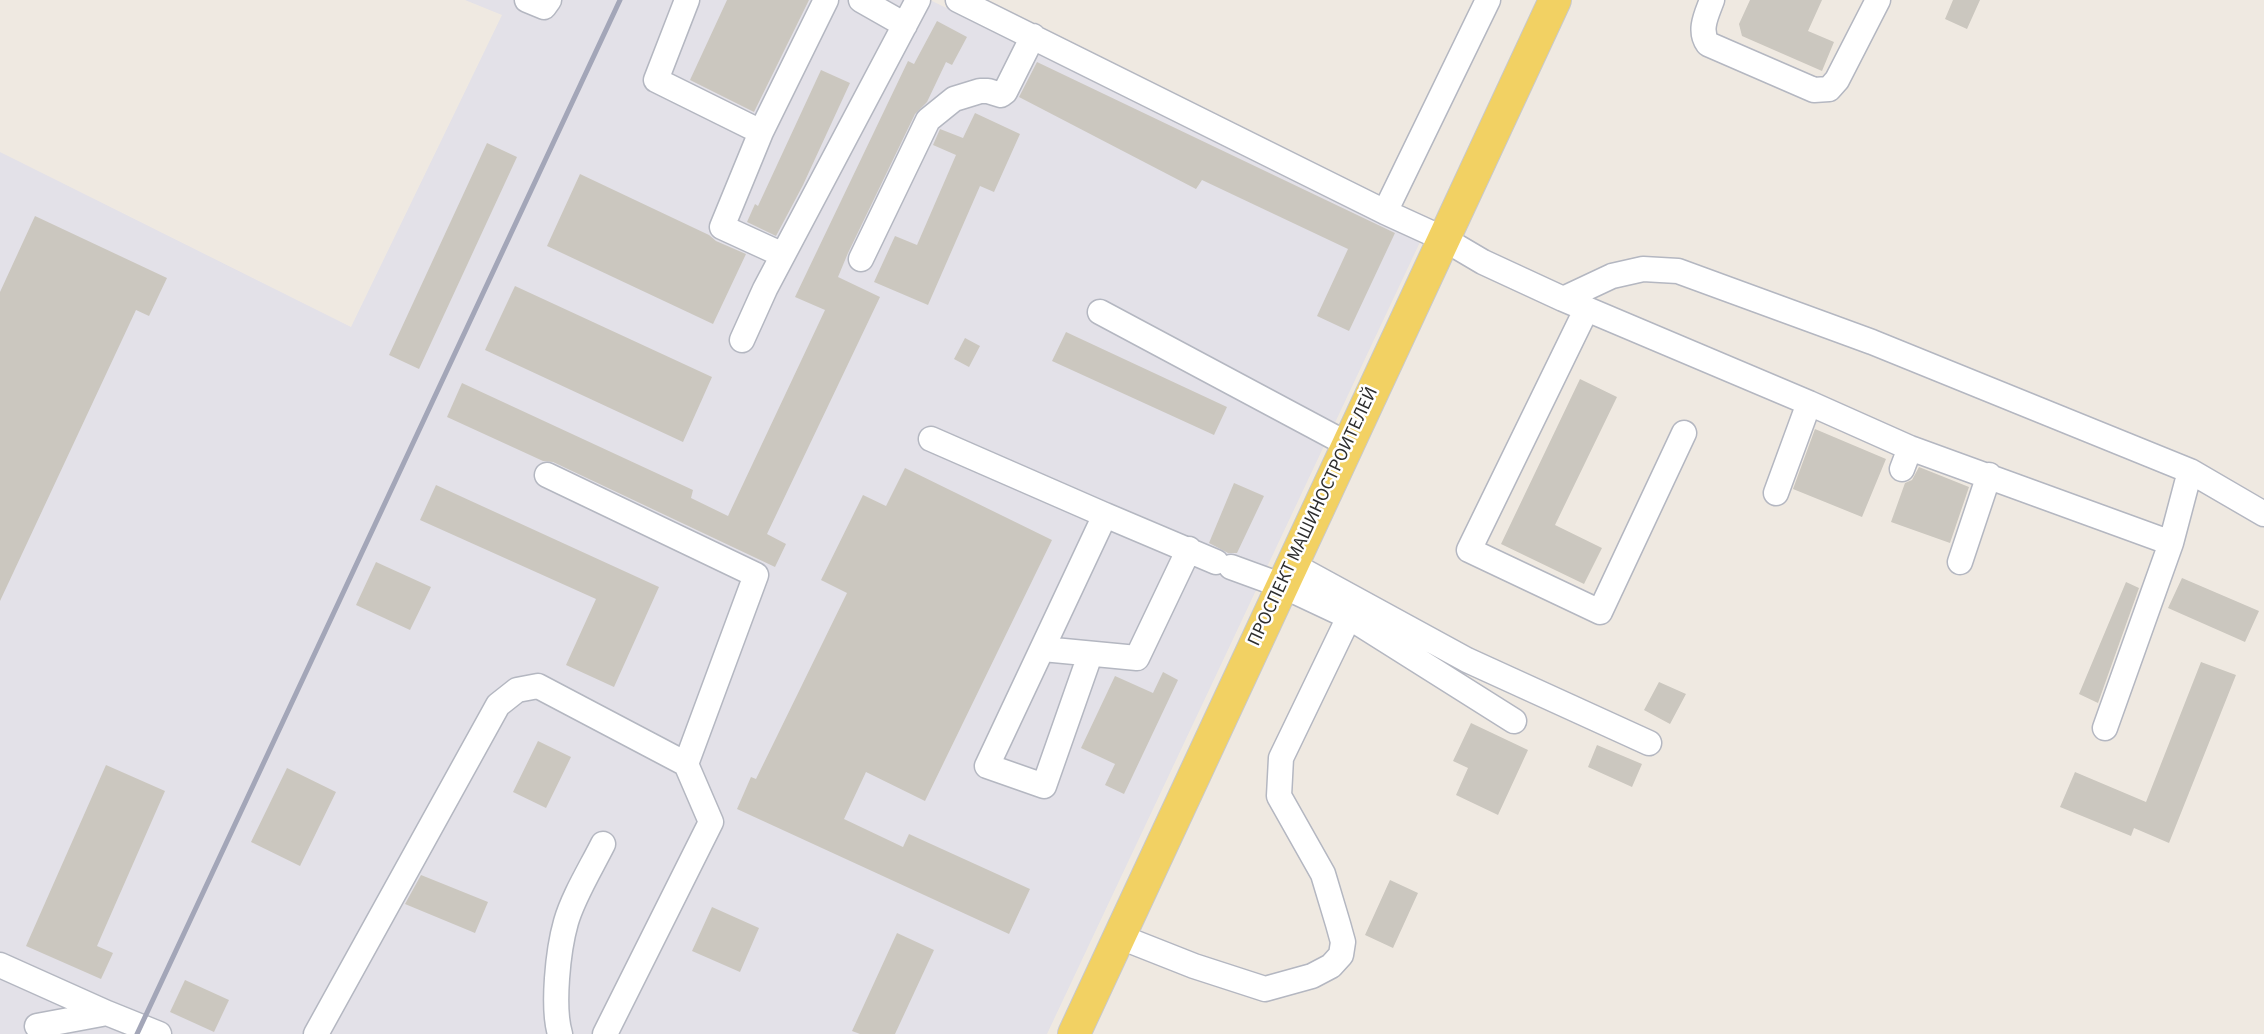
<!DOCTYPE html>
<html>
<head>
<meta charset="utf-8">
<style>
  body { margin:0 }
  canvas { display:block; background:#efe9e1 }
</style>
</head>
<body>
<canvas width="2264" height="1034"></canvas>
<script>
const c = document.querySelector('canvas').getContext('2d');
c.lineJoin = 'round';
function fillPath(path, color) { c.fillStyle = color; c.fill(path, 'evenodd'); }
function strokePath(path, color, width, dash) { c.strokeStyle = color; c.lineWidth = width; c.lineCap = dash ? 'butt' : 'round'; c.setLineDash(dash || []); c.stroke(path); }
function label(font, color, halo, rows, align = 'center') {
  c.font = font + ' "Source Sans 3",sans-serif'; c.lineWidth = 5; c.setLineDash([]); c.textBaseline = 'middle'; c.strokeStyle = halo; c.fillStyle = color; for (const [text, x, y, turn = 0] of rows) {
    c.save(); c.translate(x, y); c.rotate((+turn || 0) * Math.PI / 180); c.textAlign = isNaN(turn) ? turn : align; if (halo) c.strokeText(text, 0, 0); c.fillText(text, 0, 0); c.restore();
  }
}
const industrial = new Path2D(`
  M465 0H930L1421 240 1047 1034H0V152L351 327 502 15Z`);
const building = new Path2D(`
  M727 0H809L754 112 690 80Z
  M1750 0H1822L1808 31 1834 42 1822 71 1742 36 1739 24Z
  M1953 0H1980L1967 29 1945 19Z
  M937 21 967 37 952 65 946 62 927 102 915 114 848 253 838 277 880 297 767 534 786 544 775 567 553 462 543 461 447 417 462 383 693 490 691 498 728 516 825 310 795 297 908 61 914 64Z
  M1037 62 1395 233 1349 331 1317 316 1348 249 1202 180 1196 189 1019 97Z
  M821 70 850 83 803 185 776 236 747 222 755 204 758 206Z
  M975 113 1020 134 994 192 980 186 928 305 874 282 895 236 917 245 956 155 933 145 940 129 963 138Z
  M487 143 517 157 419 369 389 355Z
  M580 174 709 235 716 241 746 254 713 324 547 246Z
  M35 216 167 278 149 316 136 310 0 601V292Z
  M515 286 712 377 683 442 485 350Z
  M1066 332 1227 407 1214 435 1052 361Z
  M965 338 980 346 969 367 954 359Z
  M1580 379 1617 397 1555 525 1602 548 1584 584 1501 544Z
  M1815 429 1886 459 1862 517 1793 489Z
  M1919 467 1969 487 1950 543 1891 522 1905 483 1912 480Z
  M905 468 1052 540 925 801 866 772 844 819 903 847 909 834 1030 889 1009 934 737 809 751 777 756 779 847 593 821 580 863 495 886 506Z
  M1234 483 1264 496 1237 553H1228L1209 543Z
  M436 485 659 587 614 687 566 665 596 599 420 520Z
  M376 562 431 587 410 630 356 605Z
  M2182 578 2259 611 2245 642 2168 608Z
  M2126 582 2139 588 2098 703 2079 694Z
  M2201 662 2236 675 2169 843 2134 828 2131 836 2060 807 2075 772 2146 802Z
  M1163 672 1178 680 1124 794 1105 785 1115 764 1081 748 1115 676 1153 693Z
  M1659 682 1686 694 1670 724 1644 710Z
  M1471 723 1528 750 1498 815 1456 795 1468 768 1453 761Z
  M538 741 571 757 546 808 513 792Z
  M1597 745 1642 764 1632 787 1588 767Z
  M106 765 165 791 97 946 113 953 101 979 26 946Z
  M287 768 336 792 300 866 251 842Z
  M421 875 488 902 475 933 405 904Z
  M1390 880 1418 893 1393 948 1365 935Z
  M712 907 759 928 740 972 692 951Z
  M897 933 934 950 895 1034H860L852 1031Z
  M185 980 229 1000 214 1032 170 1012Z`);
const minor = new Path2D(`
  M527 0 544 7 549 0
  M687 0 656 80 761 132 826 0
  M861 0 905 25
  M958 0 1385 212 1444 239 1483 262 1563 299 1809 403 1776 493
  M1712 0C1707 14 1698 30 1708 44L1814 90 1829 89 1837 80 1878 0
  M761 132 722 227 783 255
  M1385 212 1488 0
  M861 259 928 120 954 99 980 91H988L1001 95 1005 92 1033 36
  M1563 299 1612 276 1643 269 1678 271 1872 342 2190 471 2171 543 1910 448 1809 403
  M1586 310 1469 550 1600 612 1684 433
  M1100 312 1347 444
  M742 340 765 289 918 0
  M931 439 1105 515
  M1902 469 1910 448
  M2190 471 2264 514
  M547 475 756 575 686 764
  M1960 562 1989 475
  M1293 565 1467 660 1649 743
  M1231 567 1283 586 1349 617 1514 721
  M1043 649 1137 658 1189 549
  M1090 655 1044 786 987 766 1105 515 1216 562
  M2105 728 2171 543
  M1118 936 1194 966 1265 989 1312 976 1331 966 1341 955 1343 942 1338 924 1323 874 1279 796 1281 758 1349 617
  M0 965 107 1013
  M37 1026 107 1013 159 1034
  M316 1034 498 705 517 690 538 686 686 764 711 822 605 1034
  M560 1034C552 1007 558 950 566 922 573 897 591 868 603 844`);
const major = new Path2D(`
  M1074 1034 1555 0`);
const rail = new Path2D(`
  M137 1034 620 0`);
const streetNames = [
  ["ПРОСПЕКТ МАШИНОСТРОИТЕЛЕЙ",1314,517,-65]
];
fillPath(industrial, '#e3e1e8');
fillPath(building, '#cbc7bf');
strokePath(minor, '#b4b7c1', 27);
strokePath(major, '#c9c9c9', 34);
strokePath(minor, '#fff', 24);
strokePath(major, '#f2d163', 32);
strokePath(rail, '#a3a6b8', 5);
label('19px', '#2e2e2e', '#fff', streetNames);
</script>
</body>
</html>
